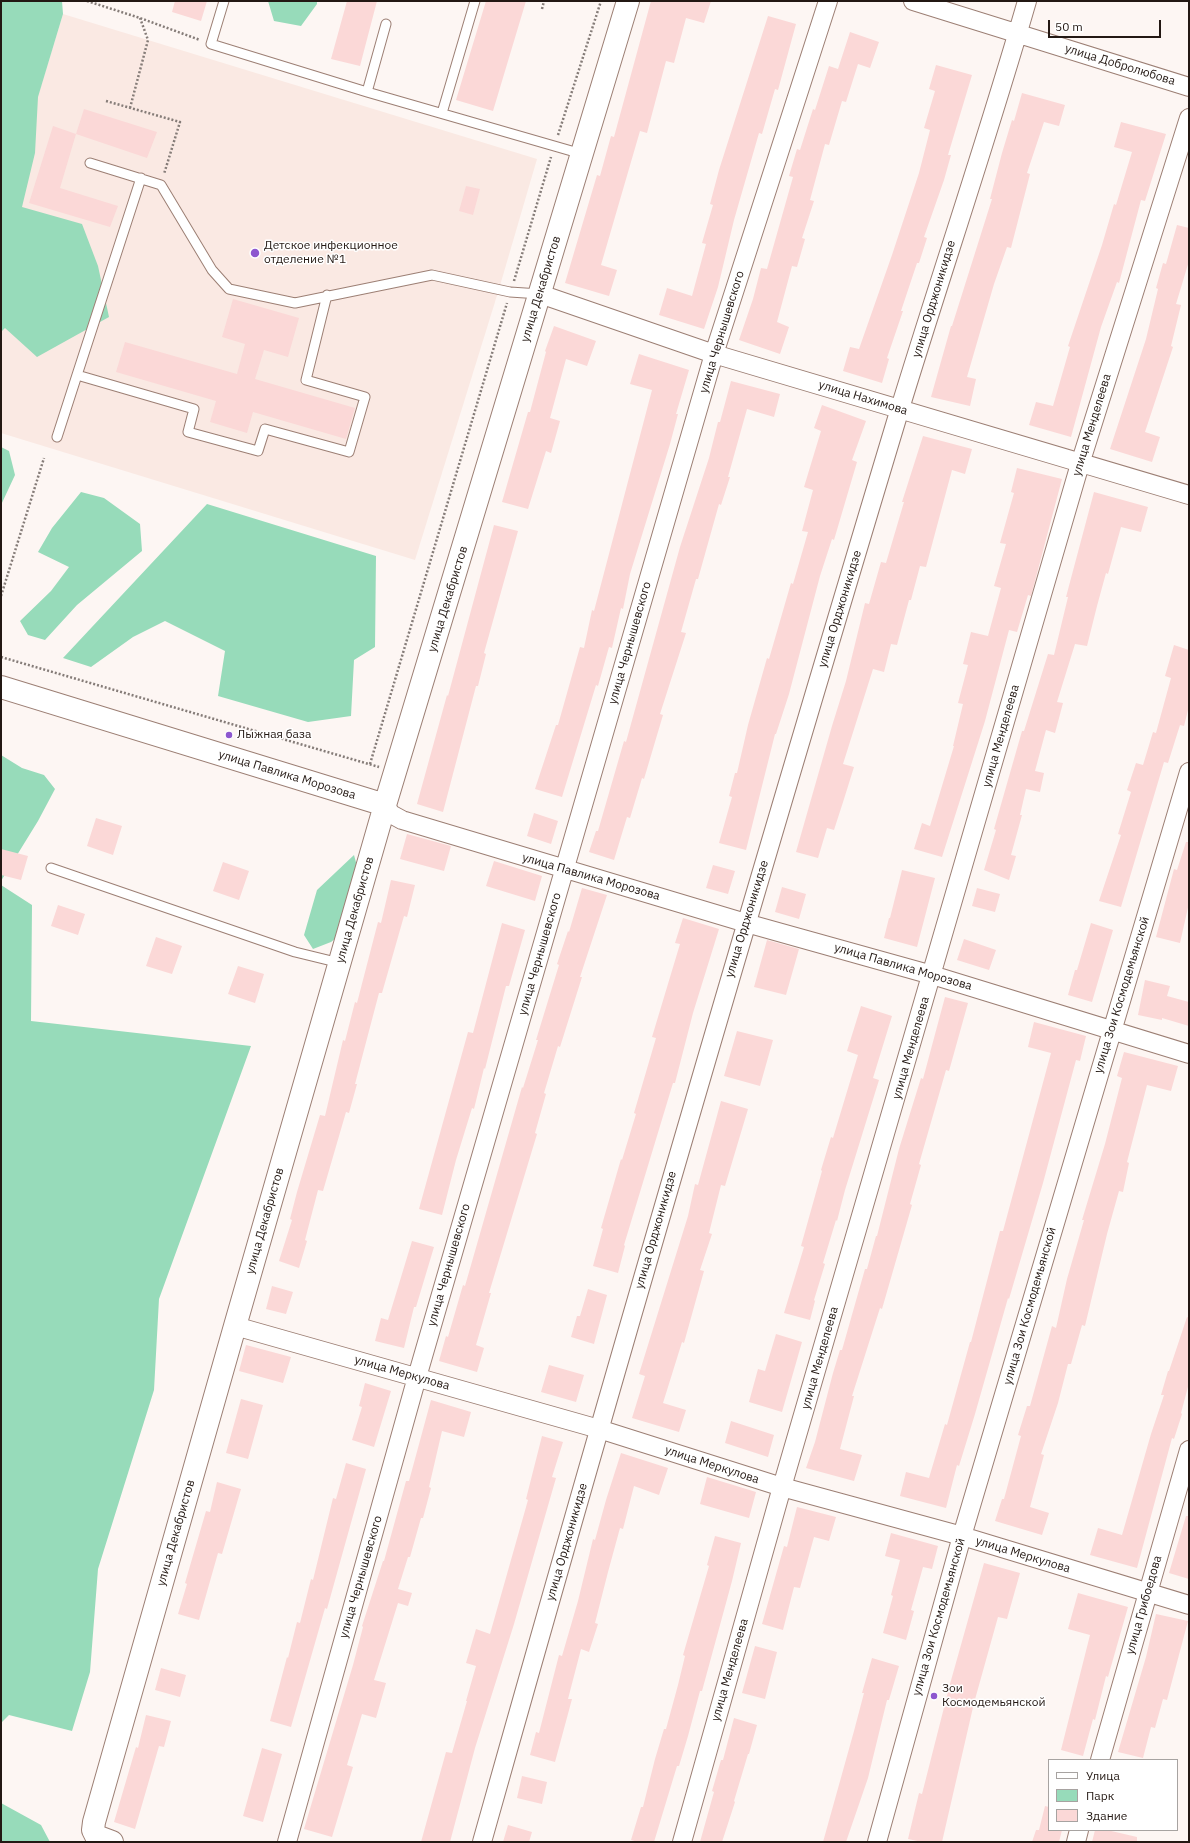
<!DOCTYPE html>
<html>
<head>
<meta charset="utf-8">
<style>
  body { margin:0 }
  #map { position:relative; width:1190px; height:1843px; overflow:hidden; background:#fdf6f3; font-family:"IBM Plex Sans",sans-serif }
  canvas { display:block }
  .frame { position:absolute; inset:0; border:2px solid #231813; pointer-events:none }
  .legend { position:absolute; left:1048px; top:1759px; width:130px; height:72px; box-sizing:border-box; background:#fff; border:1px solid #a7a3a1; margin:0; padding:5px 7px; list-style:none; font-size:12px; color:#231813 }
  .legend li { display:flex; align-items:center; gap:8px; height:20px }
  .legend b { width:20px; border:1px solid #a7a3a1 }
  .scale { position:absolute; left:1048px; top:20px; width:113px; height:18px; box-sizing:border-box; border:2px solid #231813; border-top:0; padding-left:5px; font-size:12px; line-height:14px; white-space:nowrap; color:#231813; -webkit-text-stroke:3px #fff; paint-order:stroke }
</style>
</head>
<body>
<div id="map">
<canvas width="1190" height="1843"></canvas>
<div class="frame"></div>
<ul class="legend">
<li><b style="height:5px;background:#fff"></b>Улица</li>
<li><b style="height:11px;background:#97dbba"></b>Парк</li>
<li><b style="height:11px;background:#fbd8d7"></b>Здание</li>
</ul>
<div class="scale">50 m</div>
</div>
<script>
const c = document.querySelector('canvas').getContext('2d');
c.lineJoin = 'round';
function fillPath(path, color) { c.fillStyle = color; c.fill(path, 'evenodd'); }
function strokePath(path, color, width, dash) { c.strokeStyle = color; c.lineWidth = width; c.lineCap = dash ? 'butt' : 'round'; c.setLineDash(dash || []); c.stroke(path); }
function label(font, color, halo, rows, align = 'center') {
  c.font = font + ' "IBM Plex Sans",sans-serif'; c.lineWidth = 3; c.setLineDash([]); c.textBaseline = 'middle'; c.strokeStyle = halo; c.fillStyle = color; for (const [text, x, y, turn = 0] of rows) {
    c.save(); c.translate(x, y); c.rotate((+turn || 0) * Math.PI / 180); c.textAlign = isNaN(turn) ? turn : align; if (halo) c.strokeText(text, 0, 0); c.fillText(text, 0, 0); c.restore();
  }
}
const built = new Path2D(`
  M63 14 537 159 499 289 415 560 1 433V217Z`);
const green = new Path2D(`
  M1 1H62L63 14 38 97 35 153 22 207 82 224 98 266 109 317 37 357 5 328 1 332Z
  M268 1H317V4L301 26 274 21Z
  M1 447 9 451 15 475 1 505Z
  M81 492 104 498 140 524 142 551 77 605 45 640 28 635 20 621 51 591 69 567 38 552 52 528Z
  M207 504 376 556 375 647 354 660 351 716 308 722 218 696 225 651 165 621 133 637 91 667 63 658Z
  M1 755 22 768 44 775 55 789 38 821 1 881Z
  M354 855 357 866 349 890 344 910 349 928 331 942 313 949 304 935 317 890Z
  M1 885 32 905 31 1021 251 1046 159 1299 154 1390 98 1569 90 1672 72 1731 9 1715 1 1723Z
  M1 1803 41 1825 50 1842H1Z`);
const building = new Path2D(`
  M175 1H207L201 21 172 12Z
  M347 1H377L360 66 331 59Z
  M486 1H526L493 111 456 100Z
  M651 1H711L704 23 686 18 674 63 666 61 647 133 640 131 601 265 617 270 609 296 565 283 597 175 600 176 611 136 614 137Z
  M768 16 796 24 778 90 775 89 762 134 759 133 734 220 718 287 704 329 659 315 667 288 692 296 706 244 702 243 713 205 710 204 719 170Z
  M850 32 879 42 870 68 858 64 846 102 842 101 829 145 825 144 810 200 814 201 802 238 805 239 797 267 792 266 777 322 789 327 780 354 739 340 753 299 761 268 767 269 793 177 789 176 797 149 800 150 813 109 815 110 829 66 838 69Z
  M936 65 972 75 948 155H951L944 180 924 237 927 238 919 263H917L901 311H903L887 358 889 359 882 383 843 371 850 347 859 349 892 255 919 173 930 130 924 128 935 91 929 89Z
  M1022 93 1065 105 1059 126 1044 122 1027 173 1030 174 1011 248 1007 247 994 284 967 377 976 379 970 406 931 397 951 326H952L992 199H990L1002 153 1012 120 1014 121Z
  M84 109 157 132 147 158 76 134Z
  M1121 122 1166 134 1145 201 1141 200 1119 283 1117 282 1101 327 1071 437 1029 425 1036 402 1053 406 1070 347 1068 346 1102 245 1114 204 1116 205 1132 152 1114 147Z
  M53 126 76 134 60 188 118 206 110 227 29 203Z
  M466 186 480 189 473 215 459 211Z
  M1177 225 1189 228V261L1176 304 1181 305 1171 346 1173 347 1145 432 1160 437 1152 462 1110 449 1146 339 1158 289 1156 288 1163 263 1166 264Z
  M233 299 299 318 288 357 264 350 255 379 355 408 346 439 253 412 247 433 210 422 216 401 116 372 125 342 237 374 245 344 222 337Z
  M554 326 596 341 587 366 566 359 550 418 560 421 551 453 546 451 528 509 502 502 528 412H530L546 352 545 351Z
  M639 354 689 370 676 414H678L670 444 630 574 623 609 621 608 612 648 609 647 598 686 596 685 562 797 535 789 556 725H558L580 647 584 648 592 610 594 611 652 390 630 384Z
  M731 381 780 394 774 417 747 409 728 477H730L721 505 719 504 698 579H696L681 632 686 633 660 714 663 715 644 779 642 778 630 818 627 817 614 860 589 852 596 831H598L624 741 626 742 680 547 709 458 718 422H720Z
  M822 405 866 421 852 460 857 462 834 540 832 539 820 576 789 694 776 734H775L746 850 719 843 732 797 729 796 735 773H737L748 725 767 658 769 659 791 583 793 584 808 532 802 531 813 490 804 487 821 431 814 428Z
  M923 436 972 449 965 474 952 470 926 567 920 566 911 600H909L897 645 891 644 884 672 873 669 843 764 854 767 844 799 834 830 827 828 818 858 796 852 832 726 846 681 865 603 869 604 881 562 886 563 904 502H902Z
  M1017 468 1062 479 1031 596 1028 595 1017 632 1009 630 985 721 942 857 914 849 922 823 930 826 954 746H953L963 704 958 703 968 665 963 664 971 632 988 636 1001 588 994 586 1006 544 1000 543 1014 493 1011 492Z
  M1094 492 1148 507 1141 532 1121 527 1108 574 1106 573 1097 606 1087 646 1075 644 1057 702 1063 703 1055 733 1046 730 1035 771 1044 773 1040 792 1026 789 1020 815H1022L1011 855 1016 856 1009 880 984 870 996 830 994 829 1022 731H1024L1048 654 1054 655 1068 597H1066Z
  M494 525 518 531 484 653 486 654 478 686H476L443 812 417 804 447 695 448 696Z
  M1174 645 1189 650V706L1184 726 1180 725 1168 763 1164 762 1121 907 1099 901 1121 835 1118 834 1131 792 1127 790 1136 763 1143 765 1153 732 1156 733 1171 678 1165 676Z
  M534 813 558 821 551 844 527 836Z
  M96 818 122 826 113 855 87 846Z
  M407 834 451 846 444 871 400 859Z
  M1186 842H1189V903L1180 943 1156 937 1174 869 1177 870Z
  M1 849 28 856 21 880 1 875Z
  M494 861 542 876 535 901 486 886Z
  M223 862 249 871 239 900 213 891Z
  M713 865 735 871 728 894 706 888Z
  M902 870 935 878 917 947 884 938 889 918H890Z
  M391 880 415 885 407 917 404 916 382 993H379L355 1084H357L349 1113 346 1112 323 1191 318 1190 305 1240 307 1241 299 1268 279 1261 292 1220 290 1219 297 1192 320 1115 325 1116 343 1040 345 1041 355 1002 357 1003 378 922 381 923Z
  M782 887 806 894 799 919 775 912Z
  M582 888 607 895 580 977H582L560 1047 558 1046 544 1093 546 1094 535 1133 537 1134 489 1293H491L476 1345 484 1348 477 1372 439 1361 446 1336 448 1337 463 1285 465 1286 522 1087 523 1088 538 1040H536L559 965 557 964 568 931 569 932Z
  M977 888 1000 894 995 912 972 906Z
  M58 905 85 914 78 935 51 926Z
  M683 918 719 929 693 1013 675 1083H673L624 1245 625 1246 618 1273 593 1266 603 1229 601 1228 621 1159 622 1160 636 1114 634 1113 656 1038 652 1037 680 944 675 943Z
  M502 923 525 930 509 986H506L485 1069 484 1068 474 1109 472 1108 456 1160 442 1215 419 1209 468 1032 473 1033Z
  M1091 923 1113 930 1092 1002 1068 995 1075 970H1077Z
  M156 937 182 946 172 974 146 966Z
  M964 939 996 950 989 970 957 960Z
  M767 940 799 949 786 995 754 987Z
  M238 966 264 974 255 1003 228 994Z
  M1145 980 1170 986 1167 996 1189 1002V1026L1162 1018V1020L1138 1015Z
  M945 997 968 1003 949 1071 946 1070 919 1164 921 1165 910 1204 912 1205 882 1309 880 1308 852 1396H854L840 1449 862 1455 854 1481 806 1468 815 1442 833 1373 840 1350H842L865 1269H867L876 1236H877L899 1149 921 1078 923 1079Z
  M861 1006 892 1016 873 1078 879 1080 845 1190 837 1221 836 1220 823 1263 825 1264 814 1300 815 1301 810 1320 784 1313 804 1247 801 1246 822 1171 821 1170 831 1137 833 1138 858 1055 847 1051Z
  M1034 1022 1086 1036 1080 1061 1076 1060 1043 1183 1009 1299 1008 1298 975 1414 959 1466 957 1465 946 1508 900 1496 906 1472 929 1478 945 1424 947 1425 970 1342H971L1000 1231H1003L1051 1053 1028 1047Z
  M737 1031 773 1040 760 1086 724 1076Z
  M1124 1052 1178 1066 1171 1091 1147 1085 1127 1162 1129 1163 1123 1192 1119 1191 1107 1234 1085 1326 1082 1325 1071 1364H1068L1058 1403 1041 1454 1044 1455 1030 1507 1049 1513 1042 1535 995 1521 1002 1499H1004L1021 1436 1018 1435 1027 1406H1030L1052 1326 1056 1328 1067 1279 1084 1220H1082L1105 1144 1122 1078 1117 1076Z
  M721 1101 748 1109 725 1186 721 1185 709 1233 712 1234 700 1270 704 1271 684 1343 682 1342 663 1403 686 1410 679 1432 632 1418 645 1376 639 1374 688 1216 695 1184 698 1185Z
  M412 1241 434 1247 416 1307H414L404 1348 375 1341 381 1318 388 1320Z
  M272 1286 293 1292 286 1314 266 1309Z
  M588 1289 607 1295 594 1344 571 1337 577 1316H580Z
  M1187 1317 1189 1318V1383L1181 1413 1182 1414 1174 1439 1172 1438 1137 1568 1090 1555 1098 1528 1122 1535 1151 1434 1164 1395H1161L1168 1371H1169Z
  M776 1334 802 1342 782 1412 749 1402 758 1369 765 1371Z
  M246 1345 291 1357 283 1383 239 1371Z
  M549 1365 584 1375 576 1402 541 1392Z
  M365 1383 391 1391 374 1447 352 1440 362 1407 359 1406Z
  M241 1399 263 1405 248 1459 226 1453Z
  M431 1400 471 1412 464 1437 442 1431 429 1487 431 1488 423 1518H421L410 1557H408L398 1589 412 1593 408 1606 398 1603 374 1680 386 1683 376 1718 362 1714 347 1765 353 1767 332 1837 304 1829 353 1665 363 1627 362 1626 383 1561H384L406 1481H409Z
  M731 1421 774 1435 768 1457 725 1443Z
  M542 1436 563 1442 552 1477 556 1478 514 1624 475 1748 450 1842H421L446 1752 452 1753 467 1701H466L476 1666 466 1663 476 1629 490 1634 528 1500 526 1499Z
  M621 1453 668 1468 659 1495 634 1486 623 1529 620 1528 608 1572 595 1623 598 1624 589 1652 581 1649 568 1699H572L555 1762 530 1755 536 1732 539 1733 559 1655 562 1656 578 1601 593 1539 595 1540 606 1500Z
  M346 1463 366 1469 327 1609 325 1608 291 1727 270 1721 287 1657 288 1658 297 1622 300 1623 311 1579 313 1580 333 1498 336 1499Z
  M707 1477 756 1492 749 1518 700 1504Z
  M217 1482 241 1489 222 1554 218 1553 199 1620 178 1614 187 1584 185 1583 206 1511 210 1512Z
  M797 1507 836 1517 829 1541 814 1537 800 1588 794 1587 783 1630 762 1624 784 1546 787 1547Z
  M1186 1516H1189V1579L1169 1573Z
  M891 1533 938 1546 932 1569 923 1567 911 1610 914 1611 906 1640 883 1633 893 1596 891 1595 900 1560 885 1556Z
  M715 1536 741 1543 732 1581 702 1691H700L688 1736 679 1766H677L654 1842H638L631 1840 641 1807H643L655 1759 664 1729H666L678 1685 685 1656 683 1655 709 1566 707 1565Z
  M984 1563 1020 1573 1007 1619 998 1617 974 1703 942 1842H922L908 1839 919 1793 922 1794 950 1684Z
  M1078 1593 1128 1607 1108 1677 1106 1676 1095 1720 1093 1719 1083 1756 1061 1750 1090 1635 1068 1629Z
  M1156 1614 1188 1621 1167 1700 1163 1699 1155 1728 1151 1727 1143 1758 1118 1752 1146 1657Z
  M755 1646 777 1652 765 1699 742 1693Z
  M872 1658 899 1666 889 1700H887L868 1778 846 1842H823L854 1731 864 1693H862Z
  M161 1668 186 1675 180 1697 155 1690Z
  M146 1715 171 1721 164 1747 159 1746 135 1829 114 1822 136 1747 138 1748Z
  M734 1718 757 1725 749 1754H748L734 1801 735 1802 722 1842H700L714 1792 712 1791 721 1760H723Z
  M262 1748 282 1754 263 1822 243 1816Z
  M522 1776 547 1782 542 1804 517 1798Z
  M1045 1806 1049 1807V1830H1062L1059 1842H1032L1036 1830H1039Z
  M508 1825 532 1832 529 1842H503Z
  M1095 1830H1107L1137 1837V1842H1092Z`);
const path = new Path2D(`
  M87 1 140 18 200 40
  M542 9 544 1
  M106 101 180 122 164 174
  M130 108 148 40 140 18
  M558 135 601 1
  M514 281 551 157
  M1 596 44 458
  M1 657 379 767
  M370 764 507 303`);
const service = new Path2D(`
  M224 1 211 44 367 92 582 154
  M367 92 386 24
  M442 113 475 1
  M90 163 161 185 212 270 229 289 295 303 432 275 510 292 540 294
  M141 178 77 375 194 409 188 432 258 451 265 429 349 452 365 397 306 380 327 295
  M57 437 77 375
  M51 868 295 952 340 963`);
const minor = new Path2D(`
  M913 1 1189 87
  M540 294 714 354 1189 495
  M385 805 391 814 402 820 746 923 932 975 1189 1054
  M235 1326 599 1429 782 1487 962 1536 1189 1605
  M1100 1760 1189 1450
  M287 1842 417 1377 714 354 828 1
  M482 1842C616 1365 755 890 898 415 940 277 987 140 1027 1
  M682 1842 782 1487 1080 464 1189 118
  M877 1842 962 1536 1189 772
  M1076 1842 1079 1830`);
const tertiary = new Path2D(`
  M1 687 385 805
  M112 1842 96 1836 93 1830 94 1822 235 1326 385 805 628 1`);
const markers = [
  [255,253,5,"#8d57cf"],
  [229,735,4,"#8d57cf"],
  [934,1696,4,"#8d57cf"]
];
const streetNames = [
  ["улица Добролюбова",1120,65,17],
  ["улица Декабристов",541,289,-73],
  ["улица Орджоникидзе",934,299,-73],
  ["улица Чернышевского",722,332,-73],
  ["улица Нахимова",863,398,17],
  ["улица Менделеева",1092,425,-73],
  ["улица Декабристов",448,599,-73],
  ["улица Орджоникидзе",840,609,-73],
  ["улица Чернышевского",630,643,-74],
  ["улица Менделеева",1001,736,-74],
  ["улица Павлика Морозова",287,775,17],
  ["улица Павлика Морозова",591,877,16],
  ["улица Декабристов",355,910,-74],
  ["улица Орджоникидзе",747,919,-73],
  ["улица Чернышевского",540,954,-74],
  ["улица Павлика Морозова",903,967,16],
  ["улица Зои Космодемьянской",1122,995,-73],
  ["улица Менделеева",911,1048,-74],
  ["улица Декабристов",265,1221,-74],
  ["улица Орджоникидзе",656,1230,-74],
  ["улица Чернышевского",449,1265,-74],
  ["улица Зои Космодемьянской",1030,1306,-74],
  ["улица Менделеева",820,1358,-74],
  ["улица Меркулова",402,1373,16],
  ["улица Меркулова",712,1465,18],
  ["улица Декабристов",176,1533,-74],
  ["улица Орджоникидзе",567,1542,-74],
  ["улица Меркулова",1023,1555,17],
  ["улица Чернышевского",361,1577,-74],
  ["улица Грибоедова",1144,1605,-74],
  ["улица Зои Космодемьянской",939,1617,-74],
  ["улица Менделеева",730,1670,-74]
];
const poiNames = [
  ["Детское инфекционное",264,246],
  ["отделение №1",264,260],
  ["Лыжная база",237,735],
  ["Зои",942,1689],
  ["Космодемьянской",942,1703]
];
fillPath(built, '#fae9e3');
fillPath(green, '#97dbba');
fillPath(building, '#fbd8d7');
strokePath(service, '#9c7f74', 11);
strokePath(minor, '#9c7f74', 20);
strokePath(tertiary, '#9c7f74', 24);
strokePath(path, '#857c78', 2.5, [2, 2]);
strokePath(service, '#fff', 9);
strokePath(minor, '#fff', 18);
strokePath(tertiary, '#fff', 22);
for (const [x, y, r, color] of markers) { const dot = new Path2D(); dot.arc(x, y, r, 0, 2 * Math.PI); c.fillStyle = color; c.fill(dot); strokePath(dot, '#fff', 1.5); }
label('12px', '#231813', '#fff', streetNames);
label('12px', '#231813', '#fff', poiNames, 'left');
</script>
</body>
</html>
